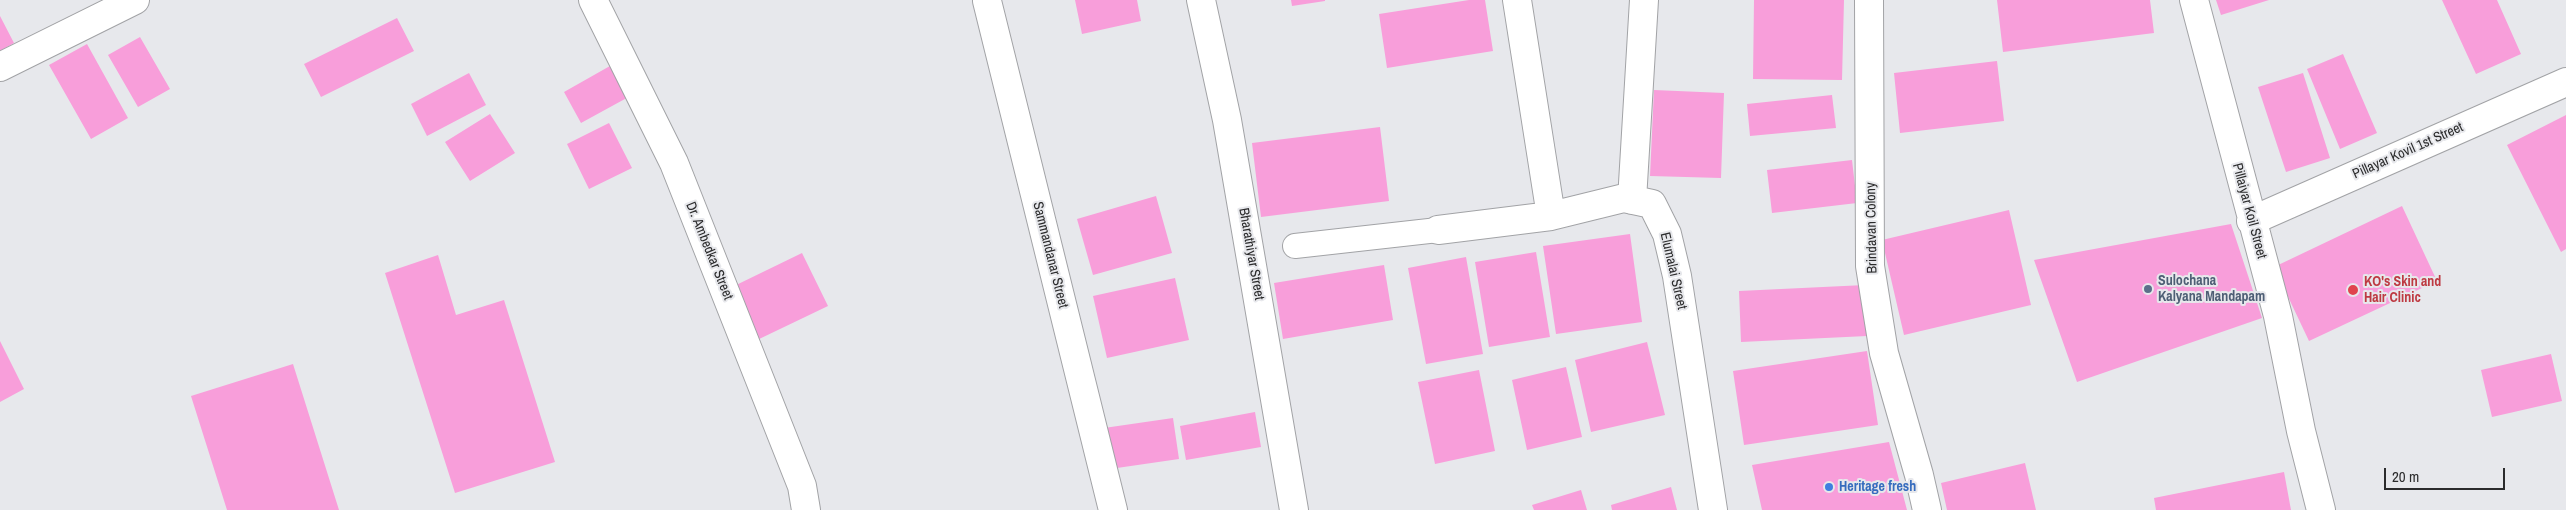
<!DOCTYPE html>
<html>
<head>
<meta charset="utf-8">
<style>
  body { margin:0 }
  #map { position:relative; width:2566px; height:510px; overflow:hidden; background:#e7e8ec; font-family:"Archivo Narrow",sans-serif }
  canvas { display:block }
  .scale { position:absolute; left:2384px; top:468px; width:121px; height:22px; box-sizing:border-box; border:2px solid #2b2b2c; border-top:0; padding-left:6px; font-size:15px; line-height:18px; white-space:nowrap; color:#2b2b2c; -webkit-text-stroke:4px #e7e8ec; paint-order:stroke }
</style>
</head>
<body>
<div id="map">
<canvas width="2566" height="510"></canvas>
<div class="scale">20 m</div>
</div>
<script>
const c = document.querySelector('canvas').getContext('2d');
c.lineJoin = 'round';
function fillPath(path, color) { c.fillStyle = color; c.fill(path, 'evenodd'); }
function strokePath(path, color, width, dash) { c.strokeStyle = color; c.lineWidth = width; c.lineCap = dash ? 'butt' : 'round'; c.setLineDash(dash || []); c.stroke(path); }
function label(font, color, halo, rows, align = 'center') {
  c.font = font + ' "Archivo Narrow",sans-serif'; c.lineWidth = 4; c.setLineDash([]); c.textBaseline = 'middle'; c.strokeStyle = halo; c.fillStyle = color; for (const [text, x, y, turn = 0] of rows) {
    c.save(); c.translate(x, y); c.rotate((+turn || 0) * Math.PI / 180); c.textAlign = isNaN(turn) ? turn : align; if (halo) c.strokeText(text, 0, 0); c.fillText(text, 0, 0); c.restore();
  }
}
const building = new Path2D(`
  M1075 0H1137L1141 21 1082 34Z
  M1291 0H1325V1L1292 6Z
  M1469 0H1485L1493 51 1387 68 1379 14Z
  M1754 0H1844L1842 80 1753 79Z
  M1997 0H2150L2154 33 2003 52Z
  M2216 0H2269L2221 15Z
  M2442 0H2497L2521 54 2476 74Z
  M0 16 14 43 0 51Z
  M397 18 414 51 321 97 304 64Z
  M140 37 170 89 138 107 108 55Z
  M87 44 128 118 91 139 49 65Z
  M2343 54 2377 133 2340 149 2307 69Z
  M1997 61 2004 121 1900 133 1894 73Z
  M617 62 634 94 581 123 564 92Z
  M469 73 486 105 427 136 411 104Z
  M2303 73 2330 158 2286 172 2258 87Z
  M1654 90 1724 93 1721 178 1650 176Z
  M1832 95 1836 128 1750 136 1747 104Z
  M490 114 515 153 470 181 445 142Z
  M2566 115V249L2561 252 2507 145Z
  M609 123 632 168 589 189 567 144Z
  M1380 127 1389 201 1261 217 1252 143Z
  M1852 160 1857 203 1772 213 1767 170Z
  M1156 196 1172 253 1093 275 1077 219Z
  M2402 206 2437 281 2309 341 2274 267Z
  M2009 210 2031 305 1904 335 1882 240Z
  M2231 224 2262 318 2077 382 2034 260Z
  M1630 234 1642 322 1556 334 1543 246Z
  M1536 252 1550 337 1489 347 1475 262Z
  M802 253 828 306 755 341 730 288Z
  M438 255 456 315 504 300 555 462 455 493 385 273Z
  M1466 257 1483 354 1426 364 1408 268Z
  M1384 265 1393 320 1283 339 1274 283Z
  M1175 278 1189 340 1107 358 1093 296Z
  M1865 285 1867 336 1741 342 1739 291Z
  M0 341 24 389 0 402Z
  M1647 342 1665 415 1591 432 1575 360Z
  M1867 351 1878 425 1744 445 1733 371Z
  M2551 354 2562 401 2492 417 2481 370Z
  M293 364 339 510H227L191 396Z
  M1566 367 1582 437 1527 450 1512 380Z
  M1479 370 1495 451 1435 464 1418 382Z
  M1255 412 1261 447 1186 460 1180 426Z
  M1173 418 1179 459 1110 469 1104 428Z
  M1889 442 1907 510H1762L1752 465Z
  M2025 463 2036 510H1947L1941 483Z
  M2284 472 2291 510H2156L2154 498Z
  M1671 487 1677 510H1612L1611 505Z
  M1581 490 1587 510H1534L1532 505Z`);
const service = new Path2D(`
  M1295 246 1438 230`);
const minor = new Path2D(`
  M593 0 674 163 802 486 806 510
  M1201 0 1227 120 1294 510
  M1517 0 1551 216 1624 198 1652 204 1667 234 1677 276 1713 510
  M1869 0 1870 266 1884 353 1919 475 1927 510
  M2194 0 2278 316 2301 431 2321 510
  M987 1 1113 510
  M0 67 135 0
  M1632 200 1644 0
  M2251 221 2566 82
  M1438 230 1551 216`);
const markers = [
  [2148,289,5,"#5c6f8a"],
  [2353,290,6,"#e0444e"],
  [1829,487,5,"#3f7fe0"]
];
const streetNames = [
  ["Pillayar Kovil 1st Street",2408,151,-24],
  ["Pillaiyar Koil Street",2249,211,75],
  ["Brindavan Colony",1872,228,-91],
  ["Dr. Ambedkar Street",709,251,68],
  ["Bharathiyar Street",1251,254,80],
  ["Sammandanar Street",1050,255,76],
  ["Elumalai Street",1673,271,77]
];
const serviceNames = [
  ["Sulochana",2158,281],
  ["Kalyana Mandapam",2158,297]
];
const healthNames = [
  ["KO's Skin and",2364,282],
  ["Hair Clinic",2364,298]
];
const shopNames = [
  ["Heritage fresh",1839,487]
];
fillPath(building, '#f89eda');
strokePath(service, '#a2a3a6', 26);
strokePath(minor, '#a2a3a6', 30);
strokePath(service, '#fff', 24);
strokePath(minor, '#fff', 28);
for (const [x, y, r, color] of markers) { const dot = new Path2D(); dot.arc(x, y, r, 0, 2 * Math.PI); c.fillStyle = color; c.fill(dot); strokePath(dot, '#e7e8ec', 2); }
label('14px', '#2b2b2c', '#e7e8ec', streetNames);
label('bold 14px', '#4e5e75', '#e7e8ec', serviceNames, 'left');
label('bold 14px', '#be3a42', '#e7e8ec', healthNames, 'left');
label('bold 14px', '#366cbe', '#e7e8ec', shopNames, 'left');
</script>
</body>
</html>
